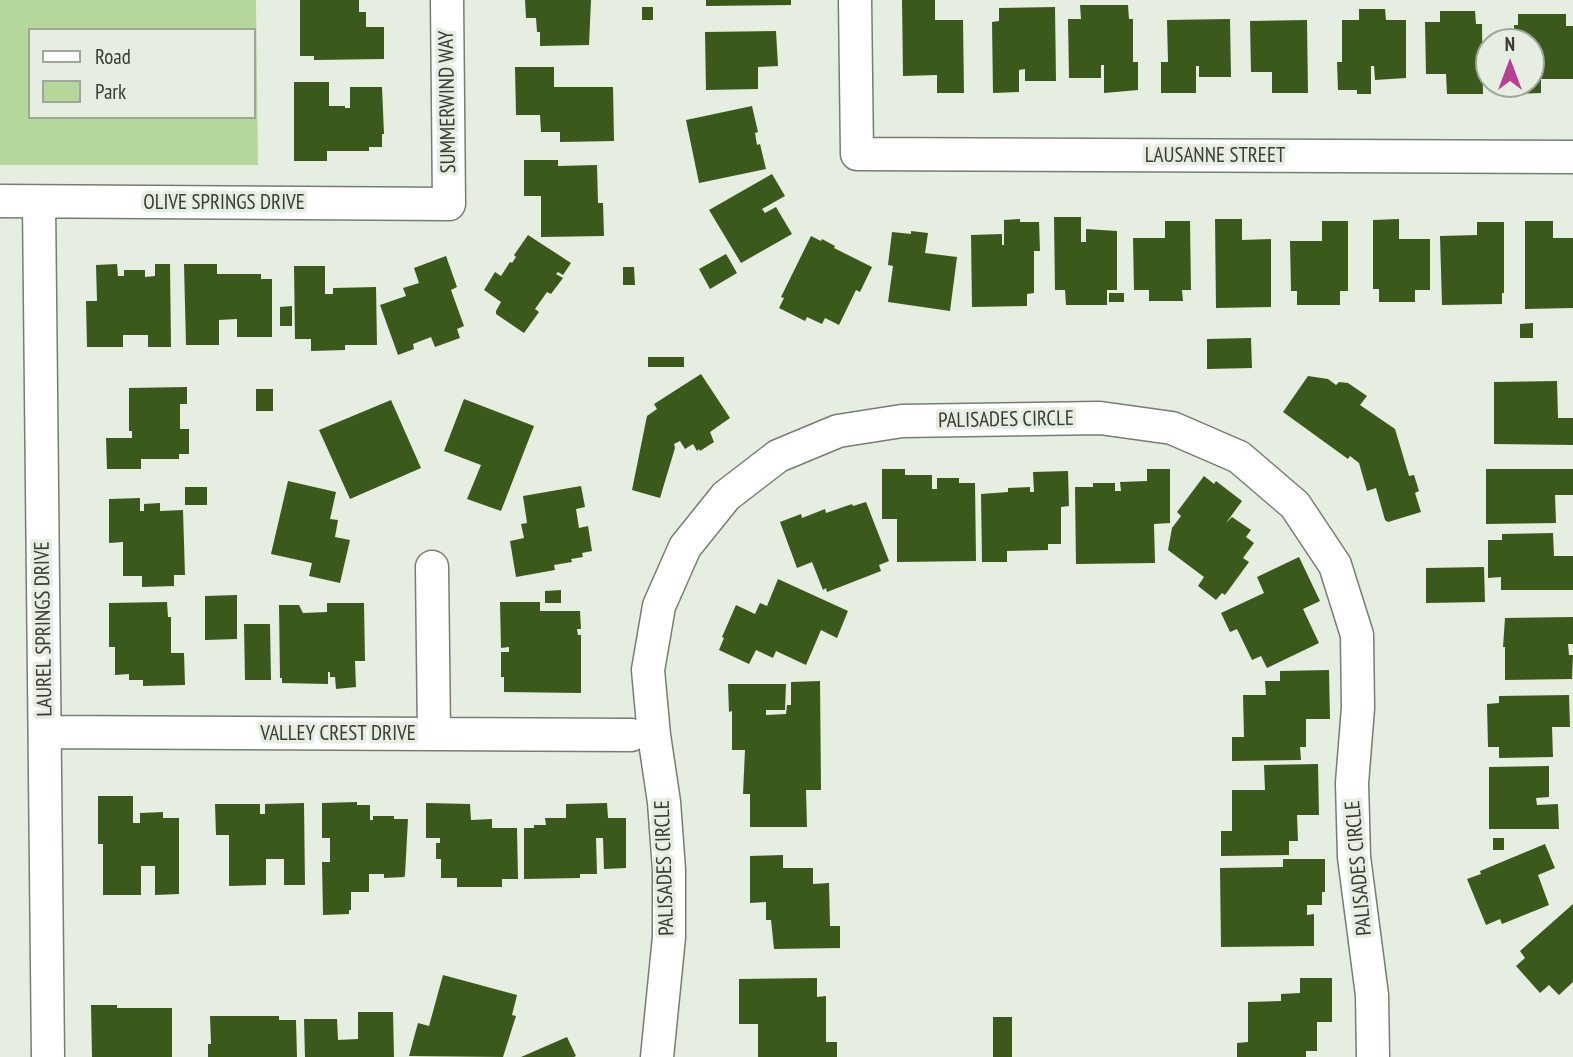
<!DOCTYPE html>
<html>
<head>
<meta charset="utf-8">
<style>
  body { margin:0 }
  #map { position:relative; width:1573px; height:1057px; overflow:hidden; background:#e6ede1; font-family:"PT Sans Narrow",sans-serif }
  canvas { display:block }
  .legend { position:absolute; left:28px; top:28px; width:228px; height:91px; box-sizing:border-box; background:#e6ede1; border:2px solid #a1a69d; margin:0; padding:9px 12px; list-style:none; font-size:21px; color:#393c37 }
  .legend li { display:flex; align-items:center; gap:14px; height:35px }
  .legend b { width:35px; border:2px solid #a1a69d }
  .north { position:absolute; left:1475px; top:28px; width:70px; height:70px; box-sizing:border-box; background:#e6ede1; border:2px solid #a1a69d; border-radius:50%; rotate:0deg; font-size:19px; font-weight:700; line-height:28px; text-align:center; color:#393c37 }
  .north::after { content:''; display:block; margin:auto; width:24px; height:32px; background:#b84094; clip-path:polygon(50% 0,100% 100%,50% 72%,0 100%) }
</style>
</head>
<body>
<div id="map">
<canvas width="1573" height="1057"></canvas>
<ul class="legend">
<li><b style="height:9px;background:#fff"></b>Road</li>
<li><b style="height:19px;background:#b6d79b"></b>Park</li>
</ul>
<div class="north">N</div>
</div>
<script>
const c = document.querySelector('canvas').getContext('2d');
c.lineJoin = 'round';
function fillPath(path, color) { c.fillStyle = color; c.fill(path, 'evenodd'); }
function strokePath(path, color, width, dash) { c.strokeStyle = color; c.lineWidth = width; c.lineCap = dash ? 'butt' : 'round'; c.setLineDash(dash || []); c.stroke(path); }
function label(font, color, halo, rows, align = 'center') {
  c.font = font + ' "PT Sans Narrow",sans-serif'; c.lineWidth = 7; c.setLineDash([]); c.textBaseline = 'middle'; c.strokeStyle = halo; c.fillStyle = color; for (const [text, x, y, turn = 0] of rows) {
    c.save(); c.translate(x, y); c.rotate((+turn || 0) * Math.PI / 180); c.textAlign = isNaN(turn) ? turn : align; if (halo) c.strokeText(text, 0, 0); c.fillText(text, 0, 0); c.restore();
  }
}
const green = new Path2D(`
  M0 0H256L258 165H0ZM30 30H254V117H30Z`);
const building = new Path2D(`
  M300 0H359V12H366V27H384V59L314 60V56H300Z
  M525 0H591L589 45 540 46V32H537L536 18H526Z
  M706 0H791V5L706 6Z
  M902 0H935V20H963L964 93H937V75L903 76Z
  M1080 5H1128L1129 19H1133V62H1138V90L1104 93V65H1101V78H1069L1068 19H1081Z
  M642 7H653V20H642Z
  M1055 7 1056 81H1025V69L1019 70V92L993 93 992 22 999 21V8Z
  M1359 9H1385L1386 20H1406V78L1375 80 1374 66H1371V94H1357V90H1338L1337 62H1342V20H1359Z
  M1440 11H1475L1476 24H1482L1483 94H1447L1446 74H1426L1425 22H1440Z
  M1518 14H1566V26H1573V79H1541V93L1515 94V84H1531V42H1514V25H1518Z
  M1230 19 1231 77H1199V66H1196V93H1161V62H1168L1167 20Z
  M1307 20 1308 93H1272V72H1251L1250 21Z
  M776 31 778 66 758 67V89L706 90 705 32Z
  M515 67H554V87H613L614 141 560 142V132H541L540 115H516Z
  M294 82H329V106H345V108H350V87H382L384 134H382V147H369V151H327V161H294Z
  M752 106 758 132 755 133 757 145 760 144 766 169 699 183 686 120Z
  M524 160H558V166L597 165 598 203H603L604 236 541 237V196H524Z
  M772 174 785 196 762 209 765 213 776 207 792 234 741 263 709 210Z
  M1054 217H1081V242H1086V229L1117 231V290H1107V305H1066L1065 290H1055Z
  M1020 219V222H1039L1040 251H1034V293L1027 294V306L972 307 971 235 1002 234V245H1004V220Z
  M1215 219H1242V240L1271 239V307L1216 308Z
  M1399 219V239H1430V290H1415V302H1379V289H1373V220Z
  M1165 221H1190L1191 290H1182L1183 301H1149V290H1134L1133 238H1165Z
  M1322 221H1348V291H1340V305H1297V291H1291L1290 241H1322Z
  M1525 221H1553V238H1573V308L1525 309Z
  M1477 222H1504V293H1502V304L1442 305 1440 236 1477 235Z
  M911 231 928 233 925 253 957 257 950 311 888 302 893 266 888 265 892 232 911 234Z
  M528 235 571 263 563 275 558 272 556 274 563 278 551 294 547 292 535 309 539 312 524 333 496 314V311L501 302 484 290 495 272 501 276 510 262 512 263 516 257 514 255Z
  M811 236 821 241 822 239 835 246 834 248 872 267 860 292 856 290 839 325 825 318 822 324 807 317 805 321 779 308 784 298 781 297Z
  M726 254 737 273 710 289 699 269Z
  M446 256 457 287 451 290 464 326 457 329 460 338 435 347 431 337 413 344 414 349 398 355 380 305 406 296 403 288 419 283 414 268Z
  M117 264 118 276H124V270H145V277L155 276V264H170L171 347H148V335H123V347H87L86 301H97L96 265Z
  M184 264H217V274H261V279H272V337H237V319L219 320V345H186Z
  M294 266H325V294H333V288L376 287 377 345H345V350L311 351V339H295Z
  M623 267H634L635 285H623Z
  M1109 293H1124V302H1109Z
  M292 306V326H280V307Z
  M1533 323V338H1520V324Z
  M1251 338 1252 368 1207 369V339Z
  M648 357H684V367H648Z
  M701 374 730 418 710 432 714 442 700 451 699 449 697 451 693 444 685 449 680 441 674 444 675 448 660 498 632 490 647 416 657 409 654 404Z
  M1308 376 1328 379 1336 385 1339 382 1348 383 1367 396 1360 405 1395 429 1409 476 1414 475 1419 491 1415 493 1421 512 1388 522 1385 520 1376 488 1367 491 1359 463 1350 456 1348 459 1283 412Z
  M1557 381 1558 418H1573V445L1494 444V382Z
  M187 387V404H180V429H189V454H179V459H141V469H107L106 438H132V431H129V388Z
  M256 389H273V411H256Z
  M464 399 534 426 501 511 467 499 481 465 444 451Z
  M391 400 421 468 350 499 319 430Z
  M882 469H905V475H932V489H937V478H959V483H975L976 561 897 562V519H882Z
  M1147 469H1170V523L1154 524 1155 563 1076 564 1075 487H1093V483H1115V491H1121L1120 482 1147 481Z
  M1486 469H1573V495H1555L1556 523 1486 524Z
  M1068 471 1069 506 1061 507V544H1048V550L1007 551V562H982L981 494 1008 492V488L1030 487V492H1034L1033 472Z
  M1204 476 1214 484 1216 481 1242 501 1226 523 1232 517 1251 530 1246 537 1254 543 1243 558 1249 562 1225 595 1222 593 1216 600 1198 586 1204 577 1168 550 1172 528 1181 516 1177 512Z
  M288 481 336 492 330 519 338 520 335 537 350 540 340 583 309 576 312 563 271 554Z
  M581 486 585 507 576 509 579 528 588 526 592 551 582 553 583 557 571 559 572 562 554 565 555 570 516 577 510 541 524 538 521 524 527 523 523 496Z
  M185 487H207V505H185Z
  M140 498V511H144V504L160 503V511L183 510 185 575H174V586L142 587V576H123V542L109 543V499Z
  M866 502 889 561 879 565 881 571 827 592 826 588 823 590 812 562 797 568 780 522 801 514 802 518 825 509 826 513 852 504 853 506Z
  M1553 533 1554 556H1573V590H1501V577L1488 578V540H1502V534Z
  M1299 557 1320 601 1303 609 1319 643 1267 668 1261 656 1252 660 1237 629 1230 632 1221 613 1264 593 1257 577Z
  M1484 567 1485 602 1426 603V568Z
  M778 579 848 611 837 638 821 630 806 665 776 651 773 658 756 650 749 664 719 650 724 638 722 637 736 605 755 614 760 603 767 606Z
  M561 590V603H545V591Z
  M237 595V639L205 640V596Z
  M167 602 168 617H171V653H184L185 685 143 686V680H129V674L115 675V647H109V603Z
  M500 602H540V611H580L581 629H577L578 635H581V693L504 692V677H501V652H509V647L501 648Z
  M327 603H364L365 661H355L356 687 336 689 335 677H330V672H328V684L282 683V678H280L279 605H299L303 613 327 612Z
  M1573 617V644H1568L1569 655H1573L1572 679 1505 680V647H1503L1505 618Z
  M244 624H270L271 680H245Z
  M1329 670 1330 719H1306V747H1300L1301 760 1232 761V737H1244L1243 695H1266L1265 681H1280V671Z
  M820 681 821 790H806L807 827H750V794H743L745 750H732V711L729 712 728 684H786L785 710H766V715L786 714 787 705H791V682Z
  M1569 695 1570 727H1552L1553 757 1499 758V747H1488L1487 704 1499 703V696Z
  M1318 764 1319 815H1297L1298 841H1289V855L1221 856V831H1232V790H1265L1264 765Z
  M1549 766V797L1536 798 1537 805 1558 804 1559 829H1489V767Z
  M98 796H133V823H140V813L163 812V818H179V894L155 895V866H141V895H103V844H98Z
  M357 802V805H370V820H373V816H394V819H408L405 875 404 877 384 878V874H369V892H351V910H349V914L323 915 322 862H330V838H322V803Z
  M304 803 305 885H284V859H266V885L229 886V835H216L215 804H260V814H265V804Z
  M426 803 470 804 471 820 492 819V828H517L518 879H502V887H457V878H441V859H436V843H440V838H426Z
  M607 803 608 818H626V868L604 869 603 838H596L597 874H580V878L524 879V828H534V825H546L545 818H566V804Z
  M1493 838H1504V850H1493Z
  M1545 844 1555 868 1538 875 1549 905 1502 924 1500 919 1486 925 1467 879 1481 874 1480 871Z
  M783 855V868H813V884L829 883 830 926H840V948L774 949 771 920H766V902L750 903V856Z
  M1283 859H1325V892H1322V905H1307V915L1314 914V946L1221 947 1220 868 1283 867Z
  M1573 904V982L1559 995 1549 985 1540 993 1516 966 1525 958 1520 951Z
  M443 975 517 995 512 1015 516 1016 503 1057 409 1056 418 1023 429 1026Z
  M817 978V997L826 996V1042H837V1057H758V1024H739V979Z
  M1300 978H1332V1022H1317V1051H1306V1057H1237V1043L1248 1042V1002L1281 1001V994L1300 993Z
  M91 1005H117V1008H172V1057H92Z
  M358 1012H393L394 1057H305L304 1019H337L338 1040 358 1039Z
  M210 1016H279V1020H296L297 1057H208V1044H211Z
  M993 1017H1012V1057H993Z
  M567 1037 576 1056 574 1057H521Z`);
const minor = new Path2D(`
  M855 0 857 154 1573 157
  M0 201 449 204 447 0
  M39 202 48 1057
  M432 567 434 734
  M45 732 631 735
  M657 1057 669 937V870L664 802 654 735 648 670 659 606 685 547 726 496 778 456 838 431 902 421 1100 418 1172 428 1239 457 1295 505 1335 565 1357 635 1358 708 1352 783 1354 857 1372 995 1373 1057`);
const streetNames = [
  ["SUMMERWIND WAY",448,102,-91],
  ["LAUSANNE STREET",1215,156],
  ["OLIVE SPRINGS DRIVE",224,203],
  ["PALISADES CIRCLE",1006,420,-1],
  ["LAUREL SPRINGS DRIVE",44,629,-91],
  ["VALLEY CREST DRIVE",338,734],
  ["PALISADES CIRCLE",665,868,-92],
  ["PALISADES CIRCLE",1359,868,-95]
];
fillPath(green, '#b6d79b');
fillPath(building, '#3b591b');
strokePath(minor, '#777d73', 35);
strokePath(minor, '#fff', 32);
label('21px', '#393c37', '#e6ede1', streetNames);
</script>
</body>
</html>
